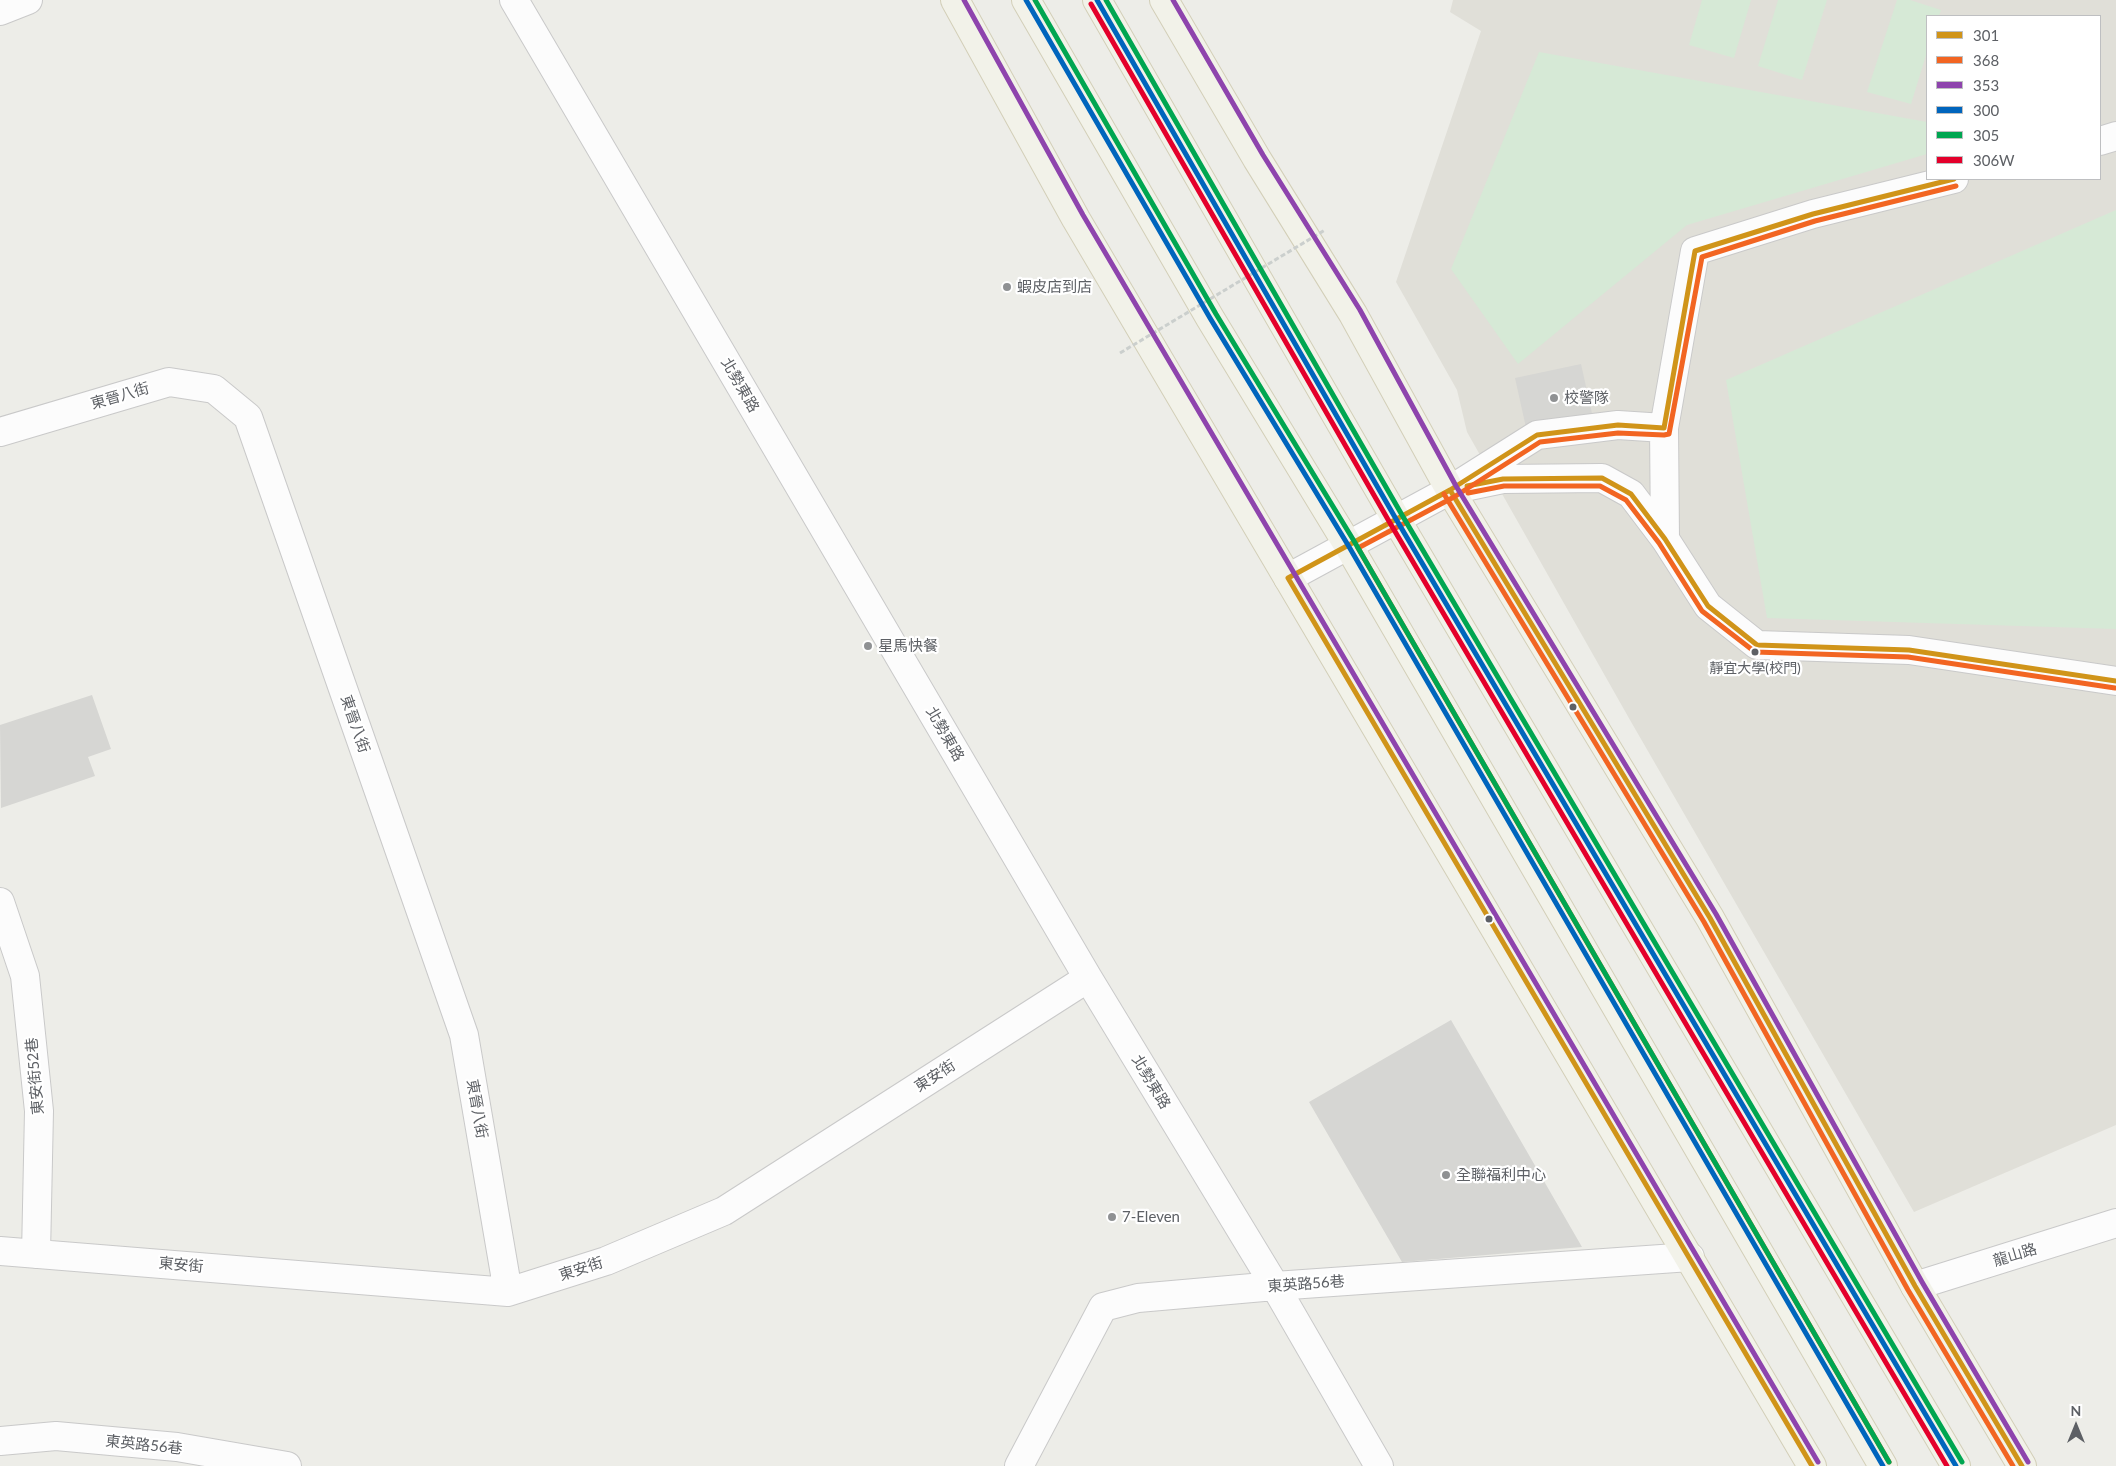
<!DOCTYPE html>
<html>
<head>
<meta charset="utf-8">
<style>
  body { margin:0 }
  #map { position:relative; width:2116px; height:1466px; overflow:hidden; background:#edede8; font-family:Lato,sans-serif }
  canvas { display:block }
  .legend { position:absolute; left:1926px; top:15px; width:175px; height:165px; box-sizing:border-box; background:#fff; border:1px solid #bebfc1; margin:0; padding:6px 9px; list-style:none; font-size:15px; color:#5d6065 }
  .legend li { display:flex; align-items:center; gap:10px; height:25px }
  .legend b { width:25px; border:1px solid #bebfc1 }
  .north { position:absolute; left:2051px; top:1401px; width:50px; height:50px; -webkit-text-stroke:4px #fff; paint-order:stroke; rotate:0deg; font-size:14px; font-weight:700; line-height:20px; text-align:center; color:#5d6065 }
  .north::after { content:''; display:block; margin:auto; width:18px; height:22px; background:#5d6065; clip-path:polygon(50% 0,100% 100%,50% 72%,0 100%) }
</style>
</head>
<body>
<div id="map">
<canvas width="2116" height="1466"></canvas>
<ul class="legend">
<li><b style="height:6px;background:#d09419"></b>301</li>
<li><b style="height:6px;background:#f26522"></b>368</li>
<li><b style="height:6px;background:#8e44ad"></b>353</li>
<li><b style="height:6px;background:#0065bd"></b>300</li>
<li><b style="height:6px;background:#00a651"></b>305</li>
<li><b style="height:6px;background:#e4002b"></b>306W</li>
</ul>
<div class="north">N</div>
</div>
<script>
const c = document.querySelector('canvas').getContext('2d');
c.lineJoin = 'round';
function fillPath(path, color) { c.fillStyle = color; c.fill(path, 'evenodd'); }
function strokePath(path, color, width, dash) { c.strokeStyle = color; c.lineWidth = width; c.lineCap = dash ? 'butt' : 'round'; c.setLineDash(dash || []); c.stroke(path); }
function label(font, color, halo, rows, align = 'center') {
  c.font = font + ' Lato,"Noto Sans TC",sans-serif'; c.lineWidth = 4.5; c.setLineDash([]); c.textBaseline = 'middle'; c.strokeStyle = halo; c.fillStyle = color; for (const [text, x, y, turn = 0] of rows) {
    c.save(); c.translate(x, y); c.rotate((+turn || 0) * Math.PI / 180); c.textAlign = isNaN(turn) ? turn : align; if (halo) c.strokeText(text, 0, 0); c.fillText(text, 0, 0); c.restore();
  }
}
const education = new Path2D(`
  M1453 0H2116V1125L1914 1212 1630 720 1467 432 1457 390 1396 282 1481 31 1450 12ZM1927 16H2100V179H1927Z`);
const green = new Path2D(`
  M1702 0H1751L1734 58 1689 45Z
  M1778 0H1827L1802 80 1758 66Z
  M1897 0H1910L1941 10 1939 16H1927V52L1911 104 1867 92Z
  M1539 52 1927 122V154L1687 225 1518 364 1451 269Z
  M2116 210V629L1767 618 1726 380Z`);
const building = new Path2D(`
  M1581 364 1593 418 1527 432 1515 378Z
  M92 695 111 749 88 757 95 776 1 808 0 725Z
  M1451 1020 1582 1247 1402 1262 1309 1102Z`);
const minor = new Path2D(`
  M514 0 1088 978 1275 1286 1379 1466
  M2100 141 2116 136
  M0 432 169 382 214 389 248 417 464 1035 508 1292
  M1450 490 1503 479 1602 478 1631 494 1665 539 1708 606 1757 645 1909 650 2116 681
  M1665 539 1664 428 1695 251 1813 214 1954 179
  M1288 578 1450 490 1537 435 1618 425 1664 428
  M0 902 25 976 39 1111 36 1254
  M0 1251 508 1292 606 1261 724 1211 1088 978
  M1915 1286 2116 1223
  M0 1441 56 1436 177 1447 287 1466
  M1019 1466 1103 1307 1138 1298 1275 1286 1690 1257`);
const tertiary = new Path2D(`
  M0 11 28 0`);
const primary = new Path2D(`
  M955 0 1076 219 1812 1466
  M1026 0 1210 318 1348 545 1883 1466
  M1097 0 1396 519 1956 1466
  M1164 0 1257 159 1353 314 1450 490 1710 918 1915 1286 2022 1466`);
const pathBridge = new Path2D(`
  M1120 353 1325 230`);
const bus1 = new Path2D(`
  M1467 486 1503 479 1602 478 1631 494 1665 539 1708 606 1757 645 1909 650 2116 681
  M1450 490 1710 918 1915 1286 2022 1466
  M1812 1466 1288 578 1450 490 1537 435 1618 425 1664 428 1695 251 1813 214 1954 179`);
const bus2 = new Path2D(`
  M1468 493 1504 486H1600L1626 500 1659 543 1702 611 1755 652 1908 657 2115 688
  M1444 494 1704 922 1908 1290 2013 1466
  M1889 1462 1358 548 1454 497 1540 442 1618 433 1664 435 1669 434 1702 257 1815 221 1956 186`);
const bus3 = new Path2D(`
  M964 0 1083 215 1818 1462
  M1173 0 1263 155 1360 310 1456 486 1716 914 1922 1282 2028 1462`);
const bus4 = new Path2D(`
  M1026 0 1210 318 1348 545 1883 1466
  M1097 0 1396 519 1956 1466`);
const bus5 = new Path2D(`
  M1035 0 1216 314 1354 541 1889 1462
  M1106 0 1402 515 1962 1462`);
const bus6 = new Path2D(`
  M1091 4 1390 523 1947 1466`);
const markers = [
  [1007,287,5,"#8f9193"],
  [1554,398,5,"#8f9193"],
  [868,646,5,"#8f9193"],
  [1755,652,4.5,"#5d6065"],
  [1573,707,4.5,"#5d6065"],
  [1489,919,4.5,"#5d6065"],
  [1446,1175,5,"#8f9193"],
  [1112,1217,5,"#8f9193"]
];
const busNames = [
  ["靜宜大學(校門)",1755,668]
];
const poiNames = [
  ["蝦皮店到店",1017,287],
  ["校警隊",1564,398],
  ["星馬快餐",878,646],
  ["全聯福利中心",1456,1175],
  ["7-Eleven",1122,1217]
];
const streetNames = [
  ["北勢東路",740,385,60],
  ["東晉八街",120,396,-16],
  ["東晉八街",355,724,71],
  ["北勢東路",945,734,60],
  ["東安街52巷",35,1076,-95],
  ["東安街",935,1076,-33],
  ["北勢東路",1151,1082,59],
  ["東晉八街",477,1109,80],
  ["龍山路",2015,1255,-17],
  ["東安街",181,1265,5],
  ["東安街",581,1269,-18],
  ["東英路56巷",1306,1284,-4],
  ["東英路56巷",144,1445,6]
];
fillPath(education, '#e0dfd8');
fillPath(green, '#d6e9d6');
fillPath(building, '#d6d6d3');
strokePath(minor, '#c9c9c9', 30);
strokePath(tertiary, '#c9c9c9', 30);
strokePath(primary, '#d3cfb8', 30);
strokePath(minor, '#fcfcfc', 28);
strokePath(tertiary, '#fcfcfc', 28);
strokePath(primary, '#f2f2e9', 28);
strokePath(pathBridge, '#cbcfcd', 3, [5, 2.5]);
strokePath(bus1, '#d09419', 5);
strokePath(bus2, '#f26522', 5);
strokePath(bus3, '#8e44ad', 5);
strokePath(bus4, '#0065bd', 5);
strokePath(bus5, '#00a651', 5);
strokePath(bus6, '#e4002b', 5);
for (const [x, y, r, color] of markers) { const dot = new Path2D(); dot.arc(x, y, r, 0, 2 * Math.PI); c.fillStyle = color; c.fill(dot); strokePath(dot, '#fff', 2); }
label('14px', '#5d6065', '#fff', busNames);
label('15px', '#5d6065', '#fff', poiNames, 'left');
label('15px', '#5d6065', '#fff', streetNames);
</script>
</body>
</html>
